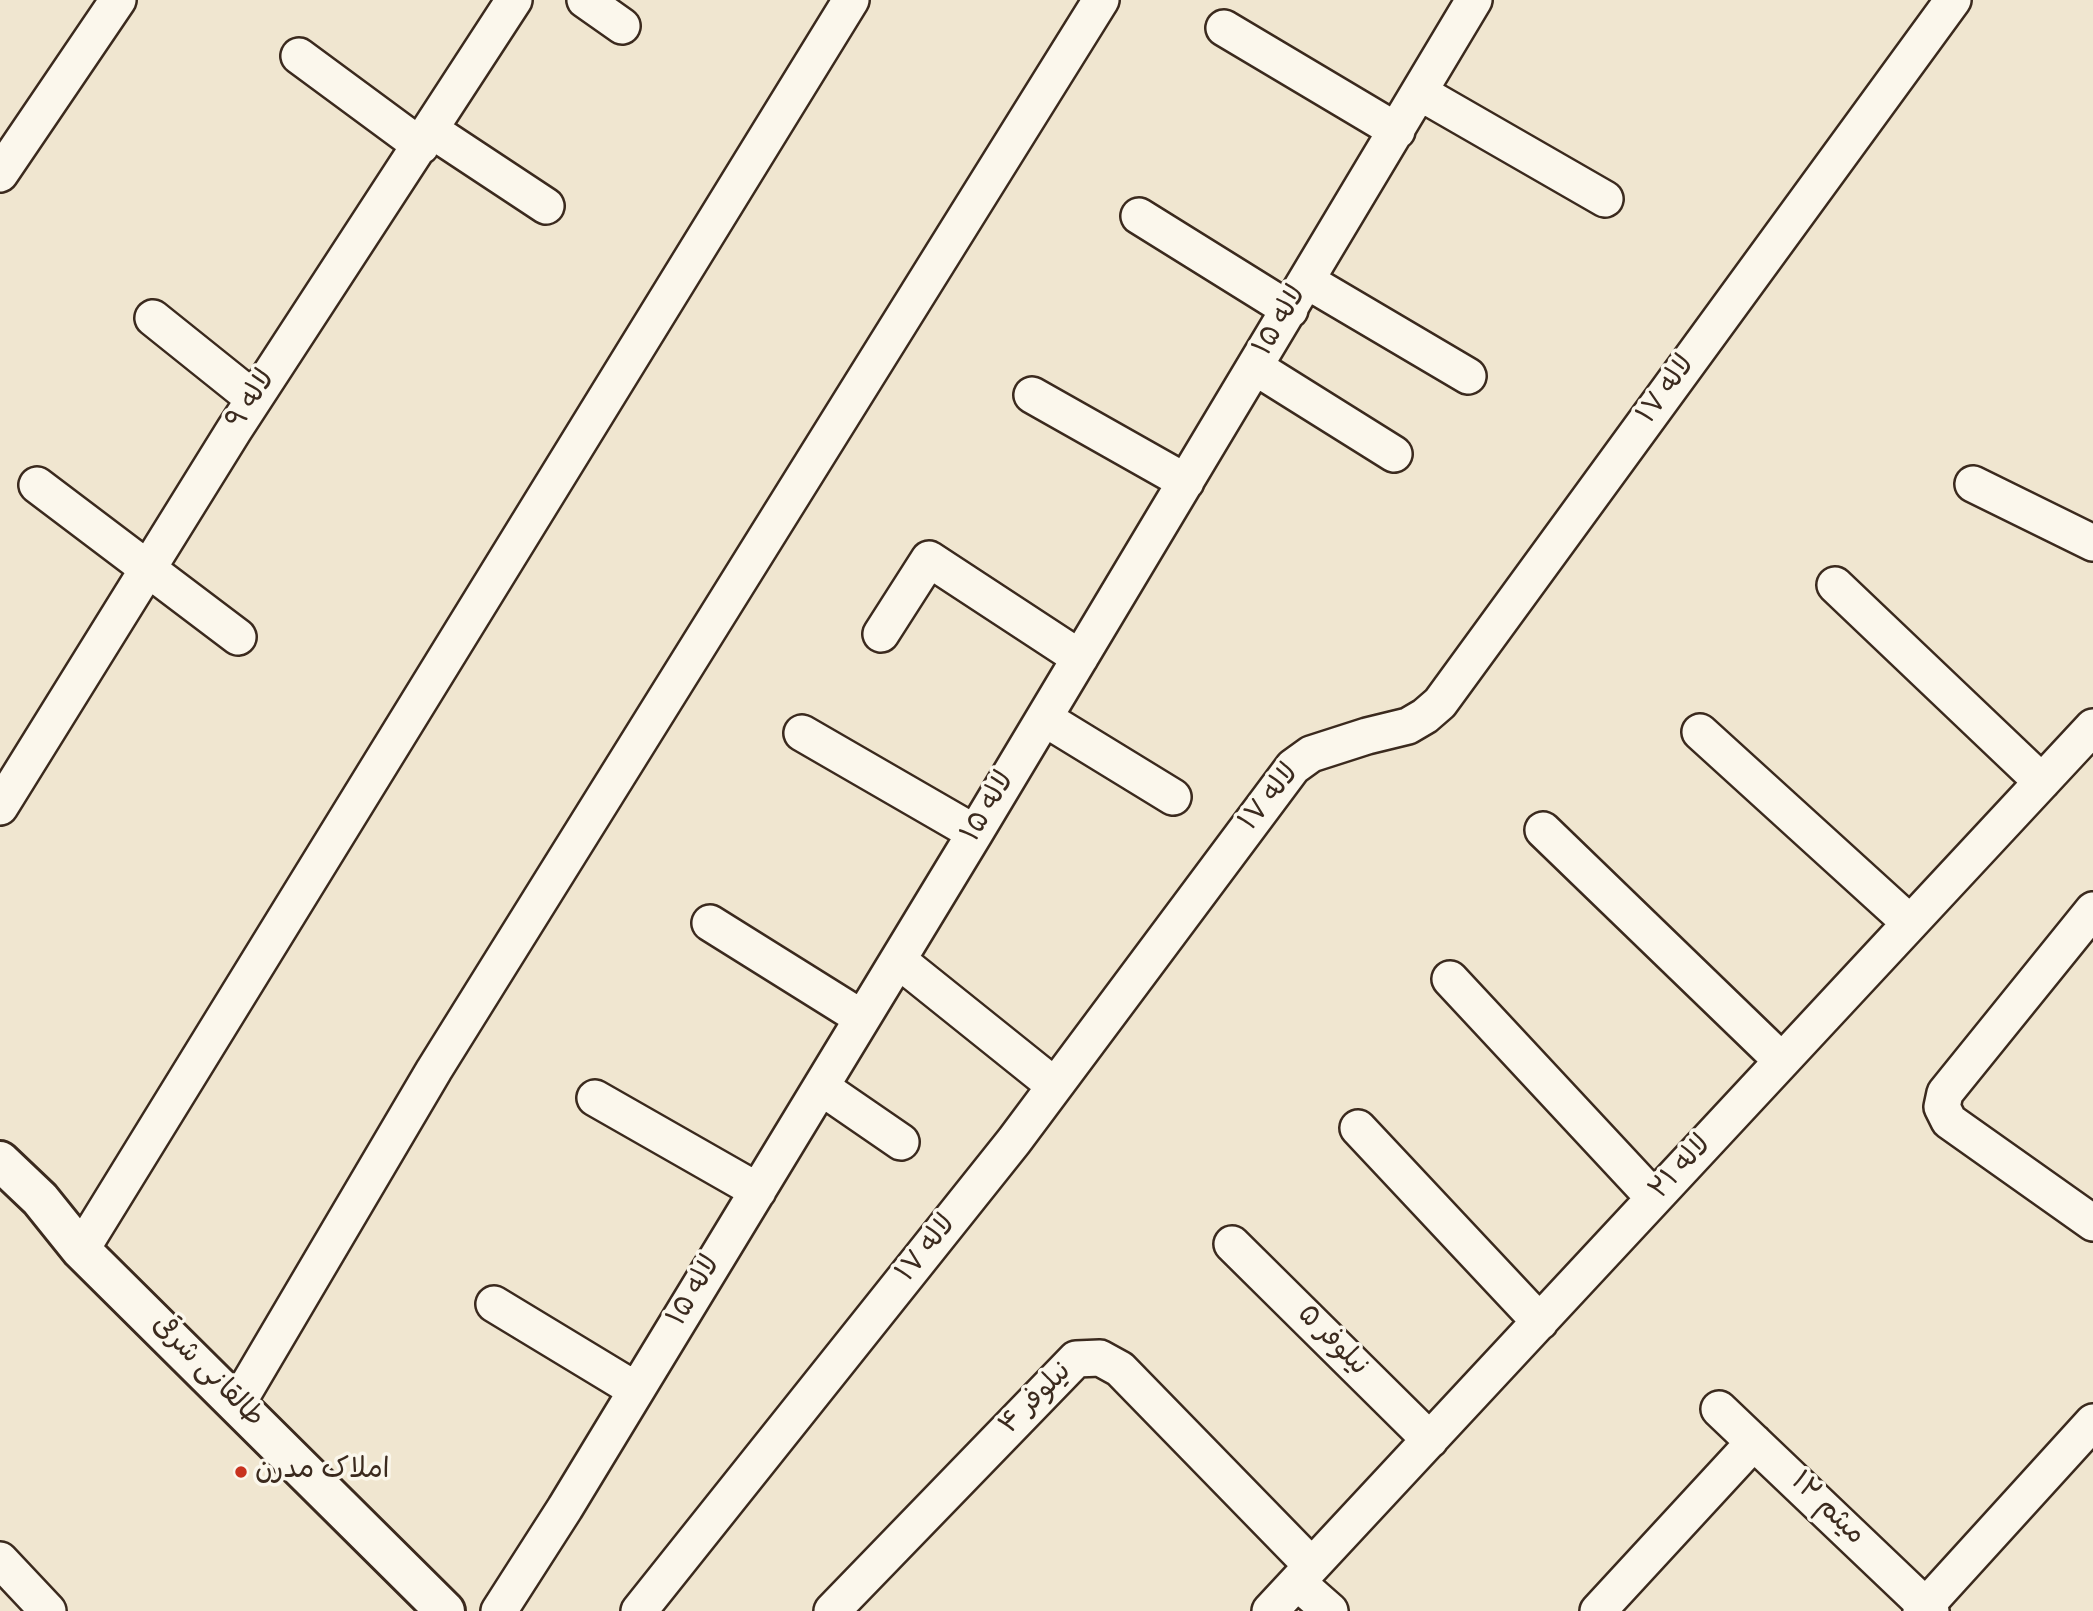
<!DOCTYPE html>
<html>
<head>
<meta charset="utf-8">
<style>
  body { margin:0 }
  canvas { display:block; background:#f0e6d0 }
</style>
</head>
<body>
<canvas width="2093" height="1611"></canvas>
<script>
const c = document.querySelector('canvas').getContext('2d');
c.lineJoin = 'round';
function strokePath(path, color, width, dash) { c.strokeStyle = color; c.lineWidth = width; c.lineCap = dash ? 'butt' : 'round'; c.setLineDash(dash || []); c.stroke(path); }
function label(font, color, halo, rows, align = 'center') {
  c.font = font + ' "Indie Flower","Playpen Sans Arabic",sans-serif'; c.lineWidth = 7; c.setLineDash([]); c.textBaseline = 'middle'; c.strokeStyle = halo; c.fillStyle = color; for (const [text, x, y, turn = 0] of rows) {
    c.save(); c.translate(x, y); c.rotate((+turn || 0) * Math.PI / 180); c.textAlign = isNaN(turn) ? turn : align; if (halo) c.strokeText(text, 0, 0); c.fillText(text, 0, 0); c.restore();
  }
}
const minor = new Path2D(`
  M585 0 622 26
  M1224 28 1397 131
  M299 56 421 146
  M1419 92 1605 199
  M431 130 546 206
  M0 174 118 0
  M1139 216 1290 310
  M1307 281 1468 376
  M153 318 254 399
  M1255 367 1394 454
  M1032 395 1186 482
  M1973 484 2093 543
  M37 485 238 637
  M1835 585 2042 782
  M881 634 929 559 1080 658
  M1044 718 1173 797
  M1700 732 1910 923
  M802 733 975 833
  M0 807 234 430 514 0
  M1543 830 1782 1061
  M2093 910 1945 1093 1942 1107 1949 1121 2093 1223
  M710 923 862 1018
  M898 960 1055 1086
  M1450 979 1654 1198
  M821 1087 901 1142
  M595 1098 758 1191
  M1358 1128 1540 1322
  M1232 1244 1430 1440
  M81 1250 851 0
  M494 1304 636 1390
  M237 1404 434 1070 1101 0
  M1719 1409 1931 1611
  M0 1560 48 1611
  M1297 1582 1330 1611
  M499 1611 565 1508 975 833 1474 0
  M639 1611 1014 1141 1293 767 1311 754 1367 736 1408 726 1425 716 1440 703 1953 0
  M832 1611 1076 1359 1100 1358 1120 1369 1312 1566
  M1270 1611 2093 727
  M1598 1611 1754 1442
  M1921 1611 2093 1422`);
const tertiary = new Path2D(`
  M0 1161 40 1199 81 1250 445 1611`);
const markers = [
  [241,1472,7,"#c8321e"]
];
const streetNames = [
  ["لاله ۱۵",1282,322,-59],
  ["لاله ۱۷",1668,391,-54],
  ["لاله ۹",253,401,-57],
  ["لاله ۱۷",1271,799,-51],
  ["لاله ۱۵",990,808,-59],
  ["لاله ۲۱",1682,1169,-47],
  ["لاله ۱۷",928,1250,-51],
  ["لاله ۱۵",696,1292,-59],
  ["نیلوفر ۵",1331,1342,45],
  ["طالقانی شرقی",206,1373,45],
  ["نیلوفر ۴",1037,1400,-45],
  ["میثم ۱۲",1826,1510,44]
];
const poiNames = [
  ["املاک مدرن",255,1472]
];
strokePath(minor, '#3b2a1e', 40);
strokePath(tertiary, '#3b2a1e', 44);
strokePath(minor, '#fbf7ec', 35);
strokePath(tertiary, '#fbf7ec', 38);
for (const [x, y, r, color] of markers) { const dot = new Path2D(); dot.arc(x, y, r, 0, 2 * Math.PI); c.fillStyle = color; c.fill(dot); strokePath(dot, '#fbf7ec', 2.5); }
label('28px', '#3b2a1e', '#fbf7ec', streetNames);
label('28px', '#3b2a1e', '#fbf7ec', poiNames, 'left');
</script>
</body>
</html>
